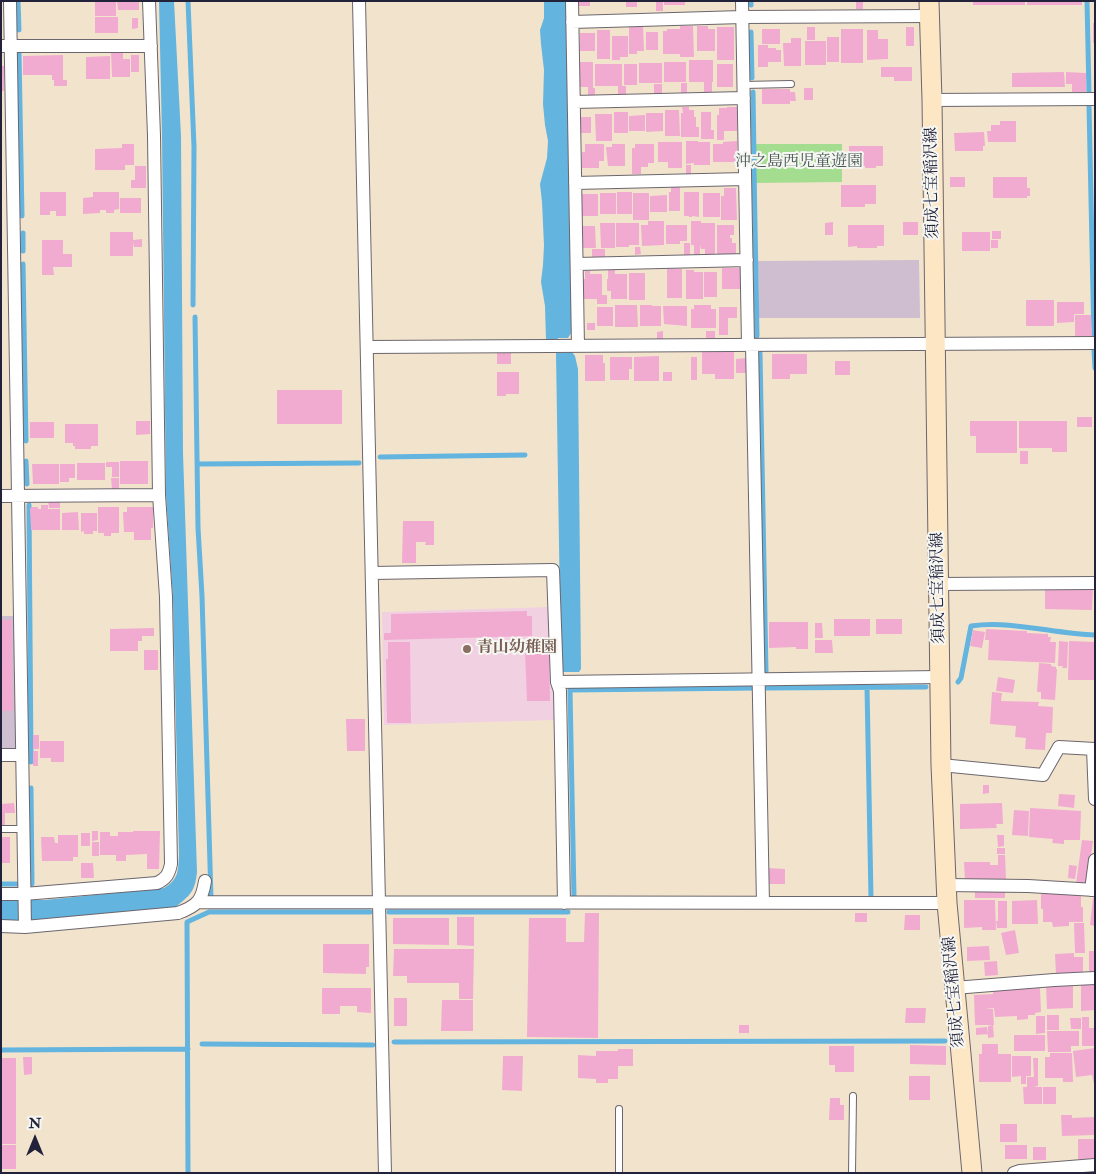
<!DOCTYPE html>
<html>
<head>
<meta charset="utf-8">
<style>
  body { margin:0 }
  #map { position:relative; width:1096px; height:1174px; overflow:hidden; background:#f2e4cc; font-family:"IM FELL Double Pica",serif }
  canvas { display:block }
  .frame { position:absolute; inset:0; border:2px solid #22223b; pointer-events:none }
  .north { position:absolute; left:10px; top:1114px; width:50px; height:50px; -webkit-text-stroke:4px #f6f6f2; paint-order:stroke; rotate:0deg; font-size:14px; font-weight:700; line-height:20px; text-align:center; color:#22223b }
  .north::after { content:''; display:block; margin:auto; width:18px; height:22px; background:#22223b; clip-path:polygon(50% 0,100% 100%,50% 72%,0 100%) }
</style>
</head>
<body>
<div id="map">
<canvas width="1096" height="1174"></canvas>
<div class="frame"></div>
<div class="north">N</div>
</div>
<script>
const c = document.querySelector('canvas').getContext('2d');
c.lineJoin = 'round';
function fillPath(path, color) { c.fillStyle = color; c.fill(path, 'evenodd'); }
function strokePath(path, color, width, dash) { c.strokeStyle = color; c.lineWidth = width; c.lineCap = dash ? 'butt' : 'round'; c.setLineDash(dash || []); c.stroke(path); }
function label(font, color, halo, rows, align = 'center') {
  c.font = font + ' "IM FELL Double Pica","Noto Serif JP",serif'; c.lineWidth = 4; c.setLineDash([]); c.textBaseline = 'middle'; c.strokeStyle = halo; c.fillStyle = color; for (const [text, x, y, turn = 0] of rows) {
    c.save(); c.translate(x, y); c.rotate((+turn || 0) * Math.PI / 180); c.textAlign = isNaN(turn) ? turn : align; if (halo) c.strokeText(text, 0, 0); c.fillText(text, 0, 0); c.restore();
  }
}
const built = new Path2D(`
  M550 607 556 692V720L384 725 382 612Z`);
const industrial = new Path2D(`
  M919 260 920 318H759L758 261Z
  M1 616H17L19 747 14 751 1 752Z`);
const green = new Path2D(`
  M756 144H842V182L756 183Z`);
const water = new Path2D(`
  M159 1H174L181 136 183 453 197 872C195 892 190 895 176 907L35 921 1 920V900H45L164 888C179 879 178 871 179 855L173 598 166 495 162 136Z
  M544 1H568L573 330 568 338H558L557 340H546L545 306 541 282 543 265 544 245 542 202 540 184 547 158 548 141 545 125 543 104 544 70 541 44 540 30 544 18Z
  M572 352 575 356 578 369 581 669 579 672H561L556 353Z`);
const stream = new Path2D(`
  M18 1 19 30
  M188 1 194 147 193 305
  M751 1V5
  M1087 1 1089 93
  M751 32 752 78
  M19 53 22 216
  M753 92 754 159
  M1089 106 1094 339
  M754 168 757 336
  M23 233V251
  M23 264 26 441
  M195 317 198 528 202 596 211 898
  M1094 350 1095 368
  M760 353 766 673
  M380 457 525 455
  M26 461 27 484
  M197 464 359 463
  M29 505 31 762
  M958 682 961 678 971 626C1012 620 1054 634 1095 635
  M867 687 871 898
  M763 688 926 687
  M31 788 32 884
  M1 884H19
  M574 897 570 690 756 688
  M389 912H568
  M394 1042 945 1041
  M202 1044 373 1045
  M1 1050 188 1049
  M188 1173 187 922 209 912H370`);
const building = new Path2D(`
  M95 1H116V16H95Z
  M117 1H139V10H118Z
  M578 1H590V6H578Z
  M626 1H637V7H626Z
  M656 1H663V11H656Z
  M664 1H685V5H664Z
  M856 1H863V9H856Z
  M973 1H1025V5H973Z
  M1027 1H1082V5H1027Z
  M95 17H118V33H95Z
  M132 18H138V28L132 29Z
  M1093 23H1095V43H1093Z
  M629 26H643L644 51H637V54H629Z
  M680 26H693L694 57H680V54H663V31H667V29H680Z
  M697 26H708V29H715V51H697Z
  M717 27H734V60H717Z
  M807 27H815V40H807Z
  M906 27H914V46H906Z
  M762 29H780V44H762Z
  M841 29H863V63H841Z
  M597 30H610V59H597Z
  M867 30H878V39H888V59L867 60Z
  M646 32H658V50H646Z
  M580 33H595V51H580Z
  M612 36H628V57H620V60H612Z
  M827 37H839V62H827Z
  M791 38H801V66H784L783 43H791Z
  M805 41H826V65H805Z
  M758 45H768V48H776V50H781V62H768V67H758Z
  M111 52H123V59H130V77H112Z
  M63 55V80H67V86H54V80H52V75H23V56Z
  M131 55H139V72H131Z
  M110 56V79H86V57Z
  M689 60H713V82H712V92H704V82H689Z
  M579 62H593V88H595V96H588V87H579Z
  M664 62H686V82H664Z
  M639 63H662V83H639Z
  M595 64H622V86H626V94H618V86H595Z
  M624 64H637V85H624Z
  M717 64H733V87H717Z
  M1 66H4V91H1Z
  M881 67H912V81H894V77H881Z
  M1064 72 1065 87H1012V73Z
  M1066 72 1086 73V92H1072V84H1066Z
  M681 83H687V94H681Z
  M654 84H662V94H654Z
  M804 88H813V100H804Z
  M762 89H790V92H795L796 101H790V104H762Z
  M682 107H689V110H694V117H696V127H699V137H681V113H683Z
  M727 107H737V131H724V140H717V115H719V108H727Z
  M665 110H679L680 136H665Z
  M614 112H628V133H614Z
  M701 112H711V130H714V139H701Z
  M646 113H663V131L646 132Z
  M595 114H612V141H596Z
  M645 115V131H629V116Z
  M580 117H591V133H580Z
  M1000 121H1016V142H988L987 131H991V125H1000Z
  M984 132 985 146H983V151H955L954 133Z
  M686 141H698V142H710V165H694V163L686 164Z
  M737 141V162H713V144H723V142Z
  M658 142H682V168H668V162H658Z
  M122 144H134V165H125V170H95V149L122 148Z
  M585 144H604V161H599V168H582V152H585Z
  M612 144H625V166H608L606 147H612Z
  M635 144H654V163H648V167H641V174H632V148H635Z
  M849 146H883V166H876V168H865V166H861V168H849Z
  M686 165H691V174H686Z
  M135 166H146V188H131V180H135Z
  M950 177H965V187H950Z
  M993 177H1027V188H1030V196H1027V198H993Z
  M841 185H876V204H865V207H841Z
  M671 187H680V211H669V192H671Z
  M724 188H736L737 220H721V196H724Z
  M40 192H66V216H56V211H50V215H40Z
  M93 192H119V209L114 210V213H106V210H100V213L83 214V198L93 197Z
  M617 192H632V214H617Z
  M684 192H699V217L692 216V217H689V216H684Z
  M600 193H616V214H600Z
  M633 193H649V220H633Z
  M703 193H720V217H703Z
  M582 194H598V216H582Z
  M667 195V212H650V196Z
  M120 198H141V213H120Z
  M648 221H664V245L642 246 641 225H648Z
  M691 221H701V223H715V254H705V249H701L700 245V255H694V245H691Z
  M833 222V235H825V223Z
  M903 222H918V235H903Z
  M600 223H615V248H601Z
  M616 223H639V245H629V247H616Z
  M666 225H687V241H680V244H666Z
  M717 225H734V235H730V238H732V243H736V254H717Z
  M848 225H884V246H877V248H857V246L848 247Z
  M582 226H595L596 248H582Z
  M992 231H1001V239H992Z
  M110 232H133V240L142 239V247H134L133 242V256H110Z
  M962 232H990V251H962Z
  M42 240H63V254H72V267H53L54 275H42Z
  M991 240H998V248H991Z
  M684 243H690V256H684Z
  M635 247H640L641 254 635 255Z
  M592 249H605V258H592Z
  M722 268H740V289H722Z
  M667 269H682V298H667Z
  M608 270H615V274H627V299H611V291H607V279H608Z
  M686 270H694V272H703V299H686Z
  M585 271H590V274H602V295H607V304H597V299H583V279H585Z
  M704 272H717V297H704Z
  M629 273H645V300H629Z
  M1026 300H1054V326H1026Z
  M1057 302H1084V314H1074V322L1057 323Z
  M615 305H637L638 327H615Z
  M640 305H652V306H661V326H640Z
  M694 305H711V309H716V328H691V309H694Z
  M663 306H687V326L664 324Z
  M597 307H613V326H597Z
  M719 307H737V318H728V335H719Z
  M1075 315H1091L1092 336H1075Z
  M587 323H595V330H587Z
  M663 331V339H657V332Z
  M706 331H715V338H706Z
  M497 352H511V364H497Z
  M702 352H734V379H715V374H702Z
  M772 354H807V374H790V379H772Z
  M585 355H603V363H605V381H585Z
  M659 356V381H634V357Z
  M610 357H632V369H629V380H610Z
  M691 357H697V380H691Z
  M746 358V373H736V359Z
  M835 361H850V375H835Z
  M497 372H519V394H506V396H497Z
  M663 372H672V381H663Z
  M277 390H342V424H277Z
  M1077 417H1092V427H1077Z
  M136 421H150V434L136 435Z
  M970 421H1017V453H976V436H970Z
  M1019 421H1067V452H1052V448H1019Z
  M30 422H54V438H30Z
  M65 424H98V446H91V449H75V446H73V443H65Z
  M1020 451H1028V464H1020Z
  M120 461H148V484H120Z
  M106 462H119V477H112V467H106Z
  M77 463H105V480H77Z
  M32 464H59V484H33Z
  M60 464H75V478H69V482H60Z
  M111 478H119V489H112Z
  M48 500H60V508H49Z
  M41 505H48V509H60V530H31L30 509 31 507H38V509H41Z
  M98 507H119V533H111V536H104V533H98Z
  M127 507H153V528H151V540H134V532H124L123 512H127Z
  M78 512 79 530H62V513Z
  M81 513H97V531H93V534H84V531L81 532Z
  M403 521H434V545H425L426 542H416V563H402Z
  M1045 589H1093L1092 610 1045 609Z
  M527 611V616H532V636L384 640V633H391V614Z
  M834 619H870V636H834Z
  M876 619H902V634H876Z
  M1 620H12L13 711H1Z
  M769 622H808V649H796V647L769 648Z
  M815 623H822L823 638H815Z
  M154 628V636H142V641H138V651H110V629Z
  M986 629 1027 631V633L1048 634V637H1051L1050 642H1056L1055 663 988 660 989 640H985Z
  M973 630 985 632 982 648 970 646Z
  M815 640H832L833 653H815Z
  M1059 641 1068 642 1067 668H1062L1063 666H1058Z
  M1069 641 1095 642V680H1068Z
  M388 642H410L411 723H387L386 659H388Z
  M144 650H158V670H144Z
  M549 650 550 701H527L525 651Z
  M1039 663 1051 664V666L1056 667V669H1057L1055 700 1041 699V692H1037Z
  M998 677 1015 680 1013 693 996 691Z
  M992 692 1002 693 1001 701 1039 702 1038 706 1053 707 1052 733H1046L1045 750 1025 749 1026 738 1015 737 1016 726 990 724Z
  M346 719H365V751H347Z
  M33 735H39V749H33Z
  M40 741H64V762H51V758H40Z
  M33 751H38V766H33Z
  M983 785H989V793L983 794Z
  M1059 794 1075 795 1074 808 1058 806Z
  M14 803 15 813H5V825H1V804Z
  M1002 803 1003 824H996L997 828 960 829V804Z
  M1030 808 1081 811 1080 840H1064V844L1052 843 1053 839 1029 837Z
  M1014 810 1029 811 1028 836 1012 835Z
  M92 831H98V840L92 841Z
  M133 831H160L159 869H147V854L126 855V861H116V855H100V832H110V836H118V832H133Z
  M81 833H90V846H81Z
  M58 835H78V857H73V861H42L41 837H54L55 843H58Z
  M997 835H1004V846L998 847Z
  M1 837H10V863H1Z
  M1082 840 1093 841 1087 885 1076 884Z
  M92 842H99V856H92Z
  M997 848H1005V854H997Z
  M998 855H1005L1006 879 965 880 964 862H990V865H998Z
  M81 863H93L94 878H81Z
  M1069 865 1077 866 1075 879 1068 878Z
  M767 868 785 869V884H767Z
  M1005 889V898H975V890Z
  M1081 893V907H1083V922H1069V926L1053 927 1052 922H1043V909H1041V894Z
  M1093 898H1095V926L1090 925Z
  M964 900H995L996 930H982V927L964 928Z
  M1037 900 1038 924H1012V901Z
  M998 901H1007V928H997L996 921H998Z
  M585 913H599L598 1038 527 1037 529 918H566V942H584Z
  M855 913H867V922H855Z
  M905 915H920V930H904Z
  M457 917H474V946L457 945Z
  M393 918H449V945L393 944Z
  M1074 923H1084L1085 953H1075Z
  M1015 930 1019 953 1006 955 1001 933Z
  M323 944H369V967H366V974L323 973Z
  M989 946 990 960 967 961V947Z
  M394 949H474L473 999H459V983H407V976H393Z
  M1089 951H1095V973H1089Z
  M1074 953V957H1083V974L1056 975 1055 954Z
  M997 961 998 975 985 976 984 962Z
  M1081 984H1095V1010L1081 1011Z
  M1046 985H1073V1008L1047 1009Z
  M322 988H371V1013L357 1012V1006H340V1014H322Z
  M1040 988 1041 1012 1035 1013V1015H1028V1019L1017 1020V1016L995 1017 994 1008 985 1009H993L994 1025H975L974 995 993 994V990Z
  M394 998H407V1026H394Z
  M442 1000H473V1031H441Z
  M906 1008H926L925 1023H905Z
  M1047 1015H1059V1030H1047Z
  M1036 1016H1045V1033L1036 1034Z
  M1082 1017H1089V1028H1095V1046H1082Z
  M1070 1018H1081V1029H1071Z
  M739 1025H749V1033H739Z
  M993 1025 994 1037 988 1038V1026Z
  M987 1027 988 1034 976 1035V1028Z
  M1047 1031H1079V1046H1071V1052H1048Z
  M1014 1035H1045V1051H1014Z
  M982 1044H998V1054H1011V1082H979V1054H982Z
  M910 1045 946 1046V1065L910 1064Z
  M829 1046H854V1072H835V1065H829Z
  M1095 1048V1084H1094L1092 1075 1076 1077 1073 1051Z
  M618 1049H633V1066H618V1079H608V1083H596V1079L578 1078V1055L596 1056V1051H618Z
  M1050 1053H1072L1073 1082H1063V1078H1045V1057H1050Z
  M503 1056H523L522 1091 502 1090Z
  M1012 1056H1031V1076H1026V1084H1021V1076L1012 1077Z
  M23 1057H32V1074L24 1075Z
  M1 1058H16V1144H1Z
  M1033 1058H1038V1086L1033 1087H1042V1104H1024L1023 1087H1027V1077H1034Z
  M909 1076H930V1100H909Z
  M1043 1087H1056V1104H1043Z
  M830 1098H840V1105H844V1120H829Z
  M1061 1115H1072V1118L1095 1117V1135L1062 1136Z
  M1000 1124H1017V1142H1000Z
  M1078 1139H1095V1159H1078Z
  M1 1145H16V1169H1Z
  M1005 1145H1027V1159H1005Z
  M1033 1147H1046V1160H1033Z`);
const lane = new Path2D(`
  M743 85 791 84
  M1 829H23
  M619 1109V1173
  M852 1173 853 1096`);
const street = new Path2D(`
  M10 1 25 927
  M359 1 385 1173
  M572 1 578 346
  M742 1 748 345
  M572 22 742 17 930 16
  M1 46H151
  M932 100 1095 99
  M574 102 744 98
  M575 183 745 179
  M577 264 747 260
  M752 345 763 903
  M367 347 1095 343
  M1 496 159 495
  M372 573 553 570 557 682 560 691 564 903
  M939 584 1095 583
  M557 682 940 677
  M1093 749 1095 799
  M1 755H22
  M941 765 1043 775 1059 747 1095 749
  M946 885 1028 886 1095 890
  M1091 890 1095 860
  M1 894H24L157 883C166 879 169 874 171 864L166 597 159 495 154 136 149 1
  M197 902 947 903
  M1 926 25 927 178 913C197 906 202 901 205 881
  M954 988 1054 980 1095 978
  M1014 1173 1020 1171 1095 1165`);
const secondary = new Path2D(`
  M929 1 932 100 941 765 947 903 972 1173`);
const markers = [
  [467,649,5,"#8d6e63"]
];
const parkNames = [
  ["沖之島西児童遊園",799,163]
];
const streetNames = [
  ["須成七宝稲沢線",933,183,-91],
  ["須成七宝稲沢線",939,588,-91],
  ["須成七宝稲沢線",955,992,-95]
];
const educationNames = [
  ["青山幼稚園",477,649]
];
fillPath(built, '#f1d0e2');
fillPath(industrial, '#cebed0');
fillPath(green, '#a4dd8f');
fillPath(water, '#63b4de');
strokePath(stream, '#63b4de', 5);
fillPath(building, '#f1abd0');
strokePath(lane, '#6b666e', 8);
strokePath(street, '#6b666e', 14);
strokePath(secondary, '#6b666e', 21);
strokePath(lane, '#fff', 6);
strokePath(street, '#fff', 12);
strokePath(secondary, '#fce6c4', 19);
for (const [x, y, r, color] of markers) { const dot = new Path2D(); dot.arc(x, y, r, 0, 2 * Math.PI); c.fillStyle = color; c.fill(dot); strokePath(dot, '#f6f6f2', 2); }
label('16px', '#495a54', '#f6f6f2', parkNames);
label('16px', '#22223b', '#f6f6f2', streetNames);
label('bold 16px', '#785e54', '#f6f6f2', educationNames, 'left');
</script>
</body>
</html>
